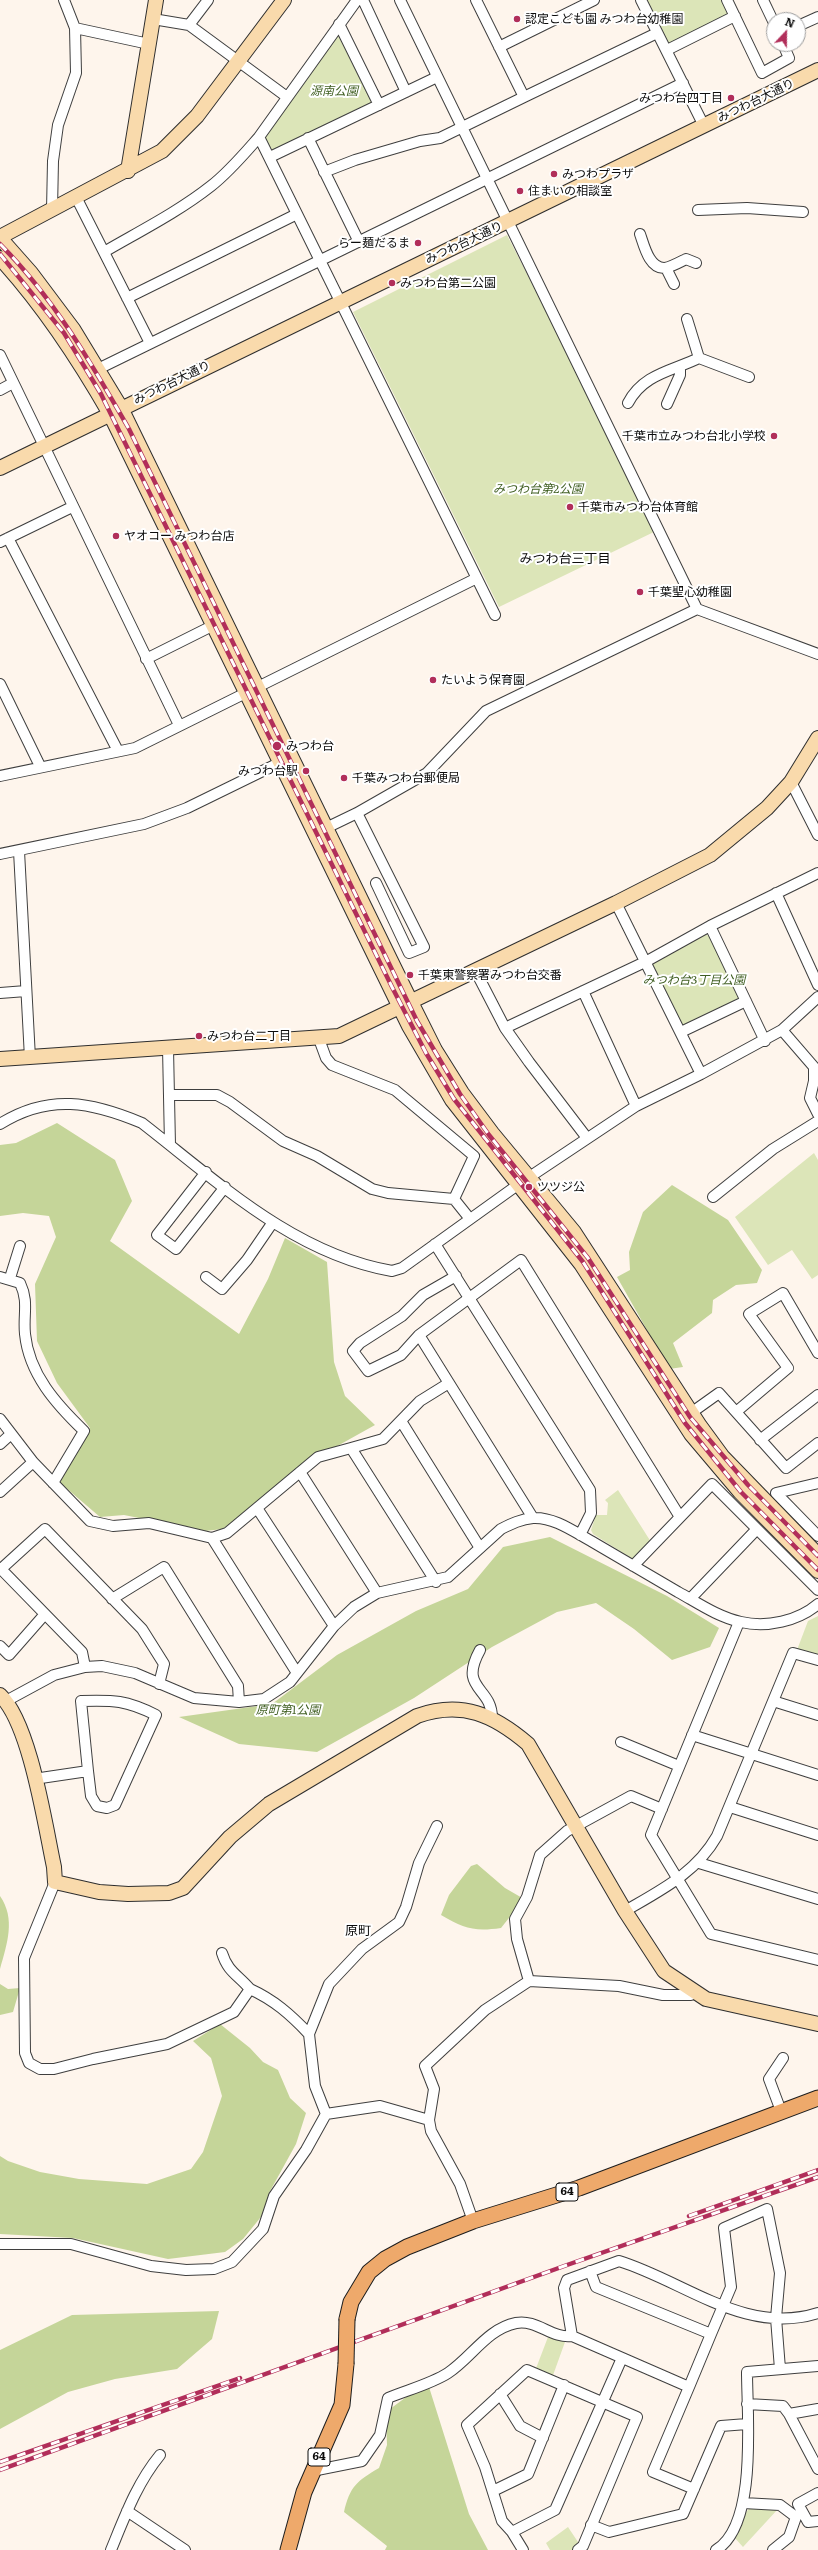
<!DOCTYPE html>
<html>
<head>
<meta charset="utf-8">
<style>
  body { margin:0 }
  #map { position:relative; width:818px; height:2550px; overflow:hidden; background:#fef5ec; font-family:Literata,serif }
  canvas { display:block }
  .north { position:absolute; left:766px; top:12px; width:40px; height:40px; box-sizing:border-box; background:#fff; border:1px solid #9e9e9e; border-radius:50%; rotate:22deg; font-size:11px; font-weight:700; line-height:16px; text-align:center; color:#0c0c0c }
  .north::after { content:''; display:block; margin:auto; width:14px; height:18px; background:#b12e5a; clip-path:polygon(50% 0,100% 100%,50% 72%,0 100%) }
</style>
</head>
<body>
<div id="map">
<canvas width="818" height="2550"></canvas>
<div class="north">N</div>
</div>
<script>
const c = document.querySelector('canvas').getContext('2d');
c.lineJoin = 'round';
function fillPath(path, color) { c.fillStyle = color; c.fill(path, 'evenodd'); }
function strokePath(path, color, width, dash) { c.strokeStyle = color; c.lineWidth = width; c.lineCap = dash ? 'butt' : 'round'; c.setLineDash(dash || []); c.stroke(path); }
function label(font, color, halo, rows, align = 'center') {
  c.font = font + ' Literata,"Noto Sans JP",serif'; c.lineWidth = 4; c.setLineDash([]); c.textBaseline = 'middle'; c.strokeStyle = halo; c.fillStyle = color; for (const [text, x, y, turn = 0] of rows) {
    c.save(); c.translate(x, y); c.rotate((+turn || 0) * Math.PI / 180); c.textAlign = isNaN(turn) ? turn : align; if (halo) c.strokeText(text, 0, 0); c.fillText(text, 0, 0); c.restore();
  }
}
const green = new Path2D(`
  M646 0H724L731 15 669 46Z
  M339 34 372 101 370 106 273 153 269 151 262 139Z
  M507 235 658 530 499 607 353 312Z
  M702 933 709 936 739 998 737 1003 686 1027 681 1026 649 964Z
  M814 1153 818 1160V1275L812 1279 792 1250 768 1265 735 1217Z
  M618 1490 651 1542 635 1558H631L593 1534 591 1530 596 1515H607L608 1503 605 1500Z
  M818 1616V1657L797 1650 808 1621Z
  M548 2337 565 2342 552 2378 535 2371Z
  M749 2509H778L743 2547 734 2537C740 2529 742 2515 749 2509Z
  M568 2527 580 2545 573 2550H550L546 2543Z`);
const forest = new Path2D(`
  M57 1123 115 1160 132 1201 110 1241 239 1334 268 1279 285 1238 327 1262 334 1362 345 1396 375 1425 314 1459 223 1529 205 1531 124 1515 100 1517 58 1481 90 1428 57 1383 37 1341 35 1284 56 1237 49 1216 23 1213 0 1216V1145L16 1143Z
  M672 1185 728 1220 762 1270 757 1283 736 1285 713 1300 712 1313 673 1343 683 1367 669 1369 617 1277 630 1270 629 1252 643 1212Z
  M550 1537 667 1596 719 1628 710 1647 672 1660 634 1629 596 1603 557 1612 492 1647 414 1698 317 1752 239 1744 179 1717 272 1704 337 1655 416 1611 468 1589 503 1547Z
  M477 1864 505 1888 524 1899 501 1928C473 1932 464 1928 441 1915L449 1895 471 1866Z
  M0 1896C16 1919 7 1944 0 1969Z
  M0 1984 8 1989 20 1988 13 2012 0 2015Z
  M220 2024 250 2048 263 2062 278 2070 290 2098 306 2113 296 2144 269 2193 265 2212 243 2239 225 2252 168 2259 73 2238 0 2234V2156L8 2161 40 2172 79 2179 147 2184 191 2169 203 2152 222 2096 211 2058 193 2041Z
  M219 2311 212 2339 177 2369 115 2379 68 2392 0 2429V2350L72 2315Z
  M429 2387 469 2514 488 2550H385L387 2546 344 2512C350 2486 357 2481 379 2468L387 2445 386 2412 413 2392Z`);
const street = new Path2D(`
  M363 0 406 92
  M400 0 697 609 818 654
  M641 0 704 126
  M727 0 762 73 789 58 783 44
  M763 0 774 23
  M153 19 189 25 287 97
  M339 24 379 105
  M189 25 208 0
  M798 26 818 17
  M75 28 149 44
  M499 47 594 0
  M667 50 735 16
  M524 97 657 33
  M259 137 495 615
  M308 138 359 242
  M270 157 437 77
  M324 172 355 160 420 141 440 138 524 97 476 0
  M76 197 150 343
  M52 210 53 161 58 125 76 73 75 28 64 0
  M698 210 747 208 803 212
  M640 234C644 245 649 269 665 268 671 267 680 262 686 259L696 263
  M104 252C140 231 178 212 211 186 229 172 244 154 259 137L357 0
  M666 268 674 284
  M127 298 297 214
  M687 319 699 358 749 377
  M0 355 179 725
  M98 369 683 83
  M0 390 13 383
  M628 403C643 374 672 371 699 358
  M667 404 680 375V367
  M8 538 118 751
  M0 542 72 507
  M146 659 214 625
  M0 684 40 766
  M0 776 135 748 475 579
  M791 782 818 835
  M357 813 424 947 409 953 376 883
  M326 828 357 813 427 773 486 711 697 609
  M19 851 30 1058
  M0 854 144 824 187 808 279 763
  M776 893 818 985
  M616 903 701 1074
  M710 926 765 1041
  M475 970 505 1028 529 1062 587 1138
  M583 991 636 1106
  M0 993 26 991
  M505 1028 647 961 710 926 818 873
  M782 1030 818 997
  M681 1032 746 1001
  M319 1039 326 1058 332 1065 395 1090 474 1156 454 1199
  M168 1048 170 1145
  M814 1081 810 1098 818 1114
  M169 1095H217L230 1102 283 1141 317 1156 372 1189 388 1193 454 1199 470 1219
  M0 1124C49 1093 92 1102 142 1123 218 1182 294 1254 392 1271L402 1268 519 1184 636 1106 701 1074 782 1030 814 1067V1081L818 1079
  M206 1172 157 1235 176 1249 225 1187
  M713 1197 773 1149 818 1121
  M435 1244 590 1490 591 1513 580 1535
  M456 1276 423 1295 402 1316 360 1343 353 1351 368 1371 401 1355 419 1335 521 1260 680 1517
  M0 1277 20 1283C29 1302 23 1314 25 1334 29 1374 56 1404 84 1431L53 1483
  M206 1277 222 1289 247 1260 273 1222
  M10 1278 20 1246
  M419 1335 533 1518
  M736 1412 788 1368 749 1314 783 1293 818 1353
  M691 1413 719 1393 786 1468 818 1443
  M0 1419 33 1462 90 1521 113 1526 149 1523 212 1538 227 1533 318 1457 351 1448
  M401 1421 480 1548
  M760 1440 818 1395
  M0 1444 11 1434
  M300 1472 377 1593
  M818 1483 776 1493 818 1536
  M0 1492 33 1462
  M257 1508 334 1626
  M212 1538 297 1673
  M633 1566 712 1484 818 1590
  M0 1568 82 1652 85 1667
  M1 1569 45 1529 142 1629 164 1664 159 1684
  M436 1582 351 1448 383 1439 420 1401 449 1383
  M112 1599 164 1567 238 1686 239 1702
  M690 1599 757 1529
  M739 1622 651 1835 711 1934 818 1960
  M0 1646 9 1655 45 1614
  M480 1650C458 1690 492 1686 492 1718
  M6 1701 54 1675 85 1667 102 1666 135 1673 194 1698 239 1702 264 1699 290 1682 334 1626 354 1607 377 1593 448 1577 501 1529C511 1524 521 1519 533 1518 554 1517 573 1531 591 1541 620 1558 649 1575 678 1592 698 1603 718 1617 741 1622 767 1628 798 1621 818 1604
  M773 1701 818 1715
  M692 1735 818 1775
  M621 1742 679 1766
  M34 1779 88 1771 81 1701C114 1700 126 1700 156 1715L115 1805 107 1808 97 1806 91 1796 88 1771
  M730 1807 818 1835
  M699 1863 818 1899
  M55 1882 24 1958 25 2053 29 2063 40 2069H54L93 2059 167 2044 234 2012 250 1989C274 2000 290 2014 309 2034
  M625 1911C661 1890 696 1873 717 1836L793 1653 818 1660
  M222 1953C228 1972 237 1974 250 1989
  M529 1981 517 1939 515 1919 527 1897 540 1855 567 1831 631 1796 662 1809
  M781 2111 769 2079 783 2058
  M326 2114 315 2086 309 2034 329 1984 362 1949 399 1922 406 1907 419 1863 437 1826
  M326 2114 380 2106 429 2120
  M473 2221 460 2184 431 2131 429 2120 434 2089 425 2066 485 2010 529 1981 619 1986 663 1995H691L694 1992
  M0 2244H71L151 2266 186 2270 214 2269 232 2262 263 2229 274 2196 306 2150 326 2114
  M590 2271 596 2287 711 2334 731 2287 724 2228 767 2209 780 2273 776 2318 780 2369
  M711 2334 689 2387 572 2336 564 2288 567 2280 619 2261C684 2281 746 2336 818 2313
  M689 2387 653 2472 694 2489
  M500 2394 520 2426 543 2438
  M747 2404 783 2406 789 2414
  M818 2409 789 2414 818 2469
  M312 2471 362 2461 380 2435 388 2398C407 2390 431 2384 448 2373 472 2357 487 2329 516 2323 537 2319 552 2339 572 2336
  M493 2491 528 2474 564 2385
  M818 2493 798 2504 808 2522 818 2521
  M743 2503 780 2505 796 2517 789 2537 773 2550
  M127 2511 185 2550
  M591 2525 609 2532 683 2514 721 2426 747 2424
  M512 2532 502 2521 485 2467 467 2425 527 2370 637 2417 583 2546 578 2550
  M111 2550C125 2516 137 2483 160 2455
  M523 2550 512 2532 555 2510 622 2358
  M716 2550C758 2525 747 2416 747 2372L818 2366`);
const secondary = new Path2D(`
  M128 171 156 0
  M0 237 162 151 197 116 284 0
  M0 238 31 273 73 329 121 408 411 1002 435 1050 462 1093 492 1133 574 1232 700 1426 722 1456 818 1555
  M0 258C44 306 78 358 110 414L409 1026 452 1100 581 1264 691 1434 740 1492 818 1571
  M0 468 818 70
  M0 1059 339 1036 616 903 710 855 767 808 791 782 818 738
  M0 1695C30 1723 45 1825 54 1867L55 1882 99 1892 128 1894 169 1893 183 1888 230 1837 269 1804 417 1716C462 1700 494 1715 528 1744L625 1911 664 1971 706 1999 818 2024`);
const primary = new Path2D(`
  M347 2319 351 2302 369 2272 385 2259 407 2247 473 2221 579 2188 818 2098
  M288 2550 304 2492 342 2405 346 2364`);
const rail = new Path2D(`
  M0 244C54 298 91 363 129 429L417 1021 460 1094 489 1135 588 1258 690 1417 748 1485 818 1556
  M0 254 64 333 101 394 392 987 426 1053 454 1099 583 1262 685 1423 741 1492 818 1570
  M689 2216 818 2170
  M0 2462 240 2378
  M0 2470 567 2265 818 2177`);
const primaryBridge = new Path2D(`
  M346 2364 347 2319`);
const markers = [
  [517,19,4,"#b12e5a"],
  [731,98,4,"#b12e5a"],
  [554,174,4,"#b12e5a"],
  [520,191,4,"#b12e5a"],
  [418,243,4,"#b12e5a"],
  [392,283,4,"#b12e5a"],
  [774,436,4,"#b12e5a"],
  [570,507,4,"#b12e5a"],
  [116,536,4,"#b12e5a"],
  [640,592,4,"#b12e5a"],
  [433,680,4,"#b12e5a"],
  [277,746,5,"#b12e5a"],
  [306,771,4,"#b12e5a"],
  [344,778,4,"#b12e5a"],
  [410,975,4,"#b12e5a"],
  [199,1036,4,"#b12e5a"],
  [529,1187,4,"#b12e5a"]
];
const shields = [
  [567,2192,22],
  [319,2457,22]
];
const shieldNames = [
  ["64",567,2192],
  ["64",319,2457]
];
const poiNames = [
  ["認定こども園 みつわ台幼稚園",525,19],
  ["みつわ台四丁目",723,98,"right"],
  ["みつわプラザ",562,174],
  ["住まいの相談室",528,191],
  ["らー麺だるま",410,243,"right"],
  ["みつわ台第二公園",400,283],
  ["千葉市立みつわ台北小学校",766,436,"right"],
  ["千葉市みつわ台体育館",578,507],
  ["ヤオコー みつわ台店",124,536],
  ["千葉聖心幼稚園",648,592],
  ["たいよう保育園",441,680],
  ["みつわ台",286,746],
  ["みつわ台駅",298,771,"right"],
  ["千葉みつわ台郵便局",352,778],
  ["千葉東警察署みつわ台交番",418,975],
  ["みつわ台二丁目",207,1036],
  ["ツツジ公",537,1187]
];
const parkNames = [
  ["源南公園",334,91],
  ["みつわ台第2公園",538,489],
  ["みつわ台3丁目公園",694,980],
  ["原町第1公園",288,1710]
];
const streetNames = [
  ["みつわ台大通り",756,101,-26],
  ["みつわ台大通り",464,243,-25],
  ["みつわ台大通り",172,383,-26]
];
const neighbourhoodNames = [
  ["みつわ台三丁目",565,559],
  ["原町",358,1931]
];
fillPath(green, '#dce5b8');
fillPath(forest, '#c5d599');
strokePath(street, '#3f3f3f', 12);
strokePath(secondary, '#2e2e2e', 16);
strokePath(primary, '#1d1d1d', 17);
strokePath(street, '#fff', 10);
strokePath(secondary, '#f9daac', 14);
strokePath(primary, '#eea96b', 15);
strokePath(rail, '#b12e5a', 4.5);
strokePath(rail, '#fff', 3, [9]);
strokePath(primaryBridge, '#1d1d1d', 17, []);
strokePath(primaryBridge, '#eea96b', 15);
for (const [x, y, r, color] of markers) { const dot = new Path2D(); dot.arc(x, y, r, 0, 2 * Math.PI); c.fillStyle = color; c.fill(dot); strokePath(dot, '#fff', 1.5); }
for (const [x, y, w] of shields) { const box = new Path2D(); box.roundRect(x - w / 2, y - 9, w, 18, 3); c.fillStyle = '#fff'; c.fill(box); strokePath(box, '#0c0c0c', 1); }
label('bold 11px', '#0c0c0c', null, shieldNames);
label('12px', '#0c0c0c', '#fff', poiNames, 'left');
label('italic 12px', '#3f5e21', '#fff', parkNames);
label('12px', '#0c0c0c', '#fff', streetNames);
label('13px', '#0c0c0c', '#fff', neighbourhoodNames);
</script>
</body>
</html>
